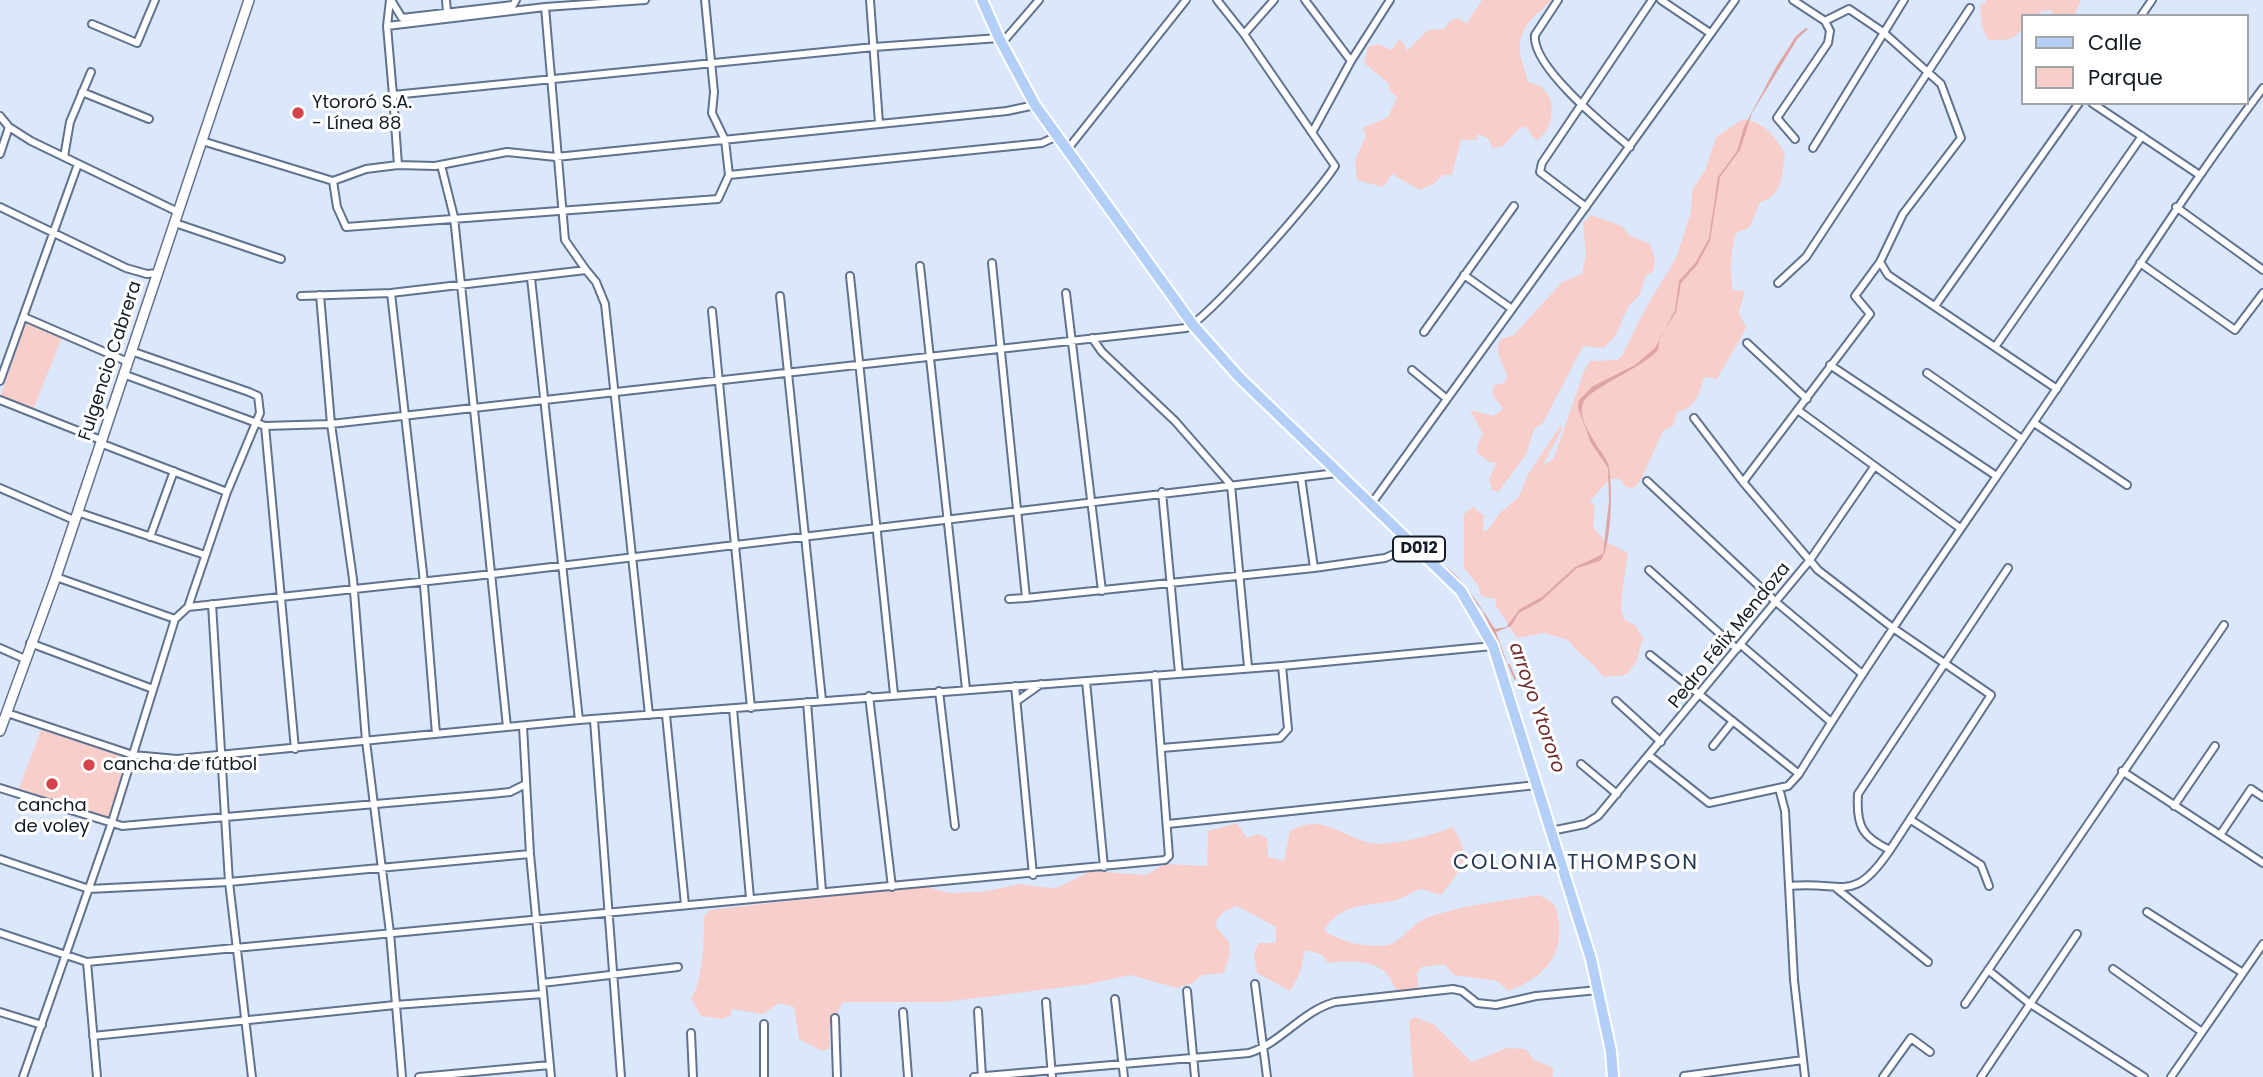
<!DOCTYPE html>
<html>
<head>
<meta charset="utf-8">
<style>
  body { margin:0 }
  #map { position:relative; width:2263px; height:1077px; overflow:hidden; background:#dbe8fc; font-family:Poppins,sans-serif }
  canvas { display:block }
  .legend { position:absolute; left:2021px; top:14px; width:228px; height:91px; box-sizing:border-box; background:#fff; border:2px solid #a1a4a8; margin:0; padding:9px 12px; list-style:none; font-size:21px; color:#131b26 }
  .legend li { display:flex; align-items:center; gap:14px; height:35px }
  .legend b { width:35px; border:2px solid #a1a4a8 }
</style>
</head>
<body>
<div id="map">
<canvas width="2263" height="1077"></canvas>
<ul class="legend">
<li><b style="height:9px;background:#b3cff8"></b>Calle</li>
<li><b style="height:19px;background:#f8cecb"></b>Parque</li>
</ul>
</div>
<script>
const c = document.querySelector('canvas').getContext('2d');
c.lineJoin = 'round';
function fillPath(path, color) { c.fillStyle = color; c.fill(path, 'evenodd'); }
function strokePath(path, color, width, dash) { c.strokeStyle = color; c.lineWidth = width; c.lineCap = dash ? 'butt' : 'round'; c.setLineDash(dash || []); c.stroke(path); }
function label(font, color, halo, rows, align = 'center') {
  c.font = font + ' Poppins,sans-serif'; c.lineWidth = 6; c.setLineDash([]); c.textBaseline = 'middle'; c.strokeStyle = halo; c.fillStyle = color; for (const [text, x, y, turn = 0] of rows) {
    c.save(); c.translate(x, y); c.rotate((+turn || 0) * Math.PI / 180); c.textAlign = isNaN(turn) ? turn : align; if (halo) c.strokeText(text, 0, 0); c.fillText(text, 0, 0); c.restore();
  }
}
const green = new Path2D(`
  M1482 0H1551C1545 9 1537 12 1531 20 1512 42 1522 58 1528 82 1558 87 1558 124 1538 140L1534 139 1526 126 1519 129 1502 147 1492 148 1488 138 1477 134V140H1461L1452 175H1443L1434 184 1419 190 1392 174 1383 187 1357 180 1355 160 1366 136 1363 128 1388 117 1397 97 1389 90V84L1364 63 1368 47 1378 44 1392 50 1398 40 1403 42 1407 51 1428 30 1444 29 1451 20 1457 18 1467 23Z
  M1986 0H2081L2074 16H2055L2050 10 2040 12 2039 16H2023C2023 40 2009 41 1988 40L1982 27 1980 5 1986 3Z
  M1743 119C1766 123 1772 134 1785 153 1781 174 1785 195 1760 202L1750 227 1736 233C1730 253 1730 271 1733 291L1745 290 1739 313 1746 327 1743 334 1717 379 1704 377C1699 394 1696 408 1677 412L1673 426 1663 431 1641 480 1633 489 1626 487 1619 479H1610L1590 501 1595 506 1593 527 1605 541 1628 553 1622 594 1621 610 1625 620 1635 625 1643 638 1636 663 1626 675 1603 677C1593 661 1578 655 1568 640L1544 633 1517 638 1496 606V599L1481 596 1478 585 1464 568V514L1473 507 1484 515 1483 531H1487L1500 513 1519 497 1527 476 1561 425 1562 429 1542 467 1554 458 1584 371 1590 361 1618 360 1623 354 1644 311 1677 256 1691 212 1692 190 1705 171 1716 137Z
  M1591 215 1622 226 1629 235 1650 244 1655 260 1654 270 1645 277 1640 295 1628 307 1616 335 1604 348 1583 346 1543 423 1534 429 1526 455 1498 492 1492 490 1489 480 1496 463 1489 462 1477 453 1478 443 1483 434 1470 410 1493 416 1503 409 1492 394 1494 385 1504 383 1507 377C1505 362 1492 355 1501 339L1514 335 1562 282 1582 274 1586 254 1583 223Z
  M27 321 62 337 33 410 0 397Z
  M41 730 130 756 110 821 19 788Z
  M1237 823 1247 838 1258 834 1267 838 1268 857 1284 861 1290 831C1321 813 1338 834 1367 842 1386 848 1435 835 1453 827 1473 860 1462 867 1441 895L1422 889C1412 891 1406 897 1397 900 1369 907 1343 901 1324 930 1339 942 1367 948 1387 945 1402 942 1411 924 1426 918 1461 905 1502 901 1538 895 1554 901 1557 906 1559 923 1563 960 1540 979 1508 991L1497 981 1454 975 1444 964 1422 967 1417 973 1418 985 1415 996 1395 989C1386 959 1354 960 1328 963L1321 954 1305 950 1300 973 1290 991 1257 973 1254 953 1259 943H1276V927L1237 906 1223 912 1216 921 1217 928 1229 942 1230 954 1224 973 1202 975 1193 983 1177 988 1130 975 1089 984 944 1002H843L829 1028 830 1049 822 1051 799 1039 794 1007 779 1003 763 1014 732 1009 730 1016 723 1019 701 1016 691 999C703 982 704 938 704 916L710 910 867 892 912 883 949 893 982 892 1020 884 1049 888 1059 887 1091 871 1146 875 1165 864 1207 866 1208 831Z
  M1415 1017 1435 1025 1472 1062 1507 1048 1526 1049 1534 1060 1553 1068V1077H1413L1409 1021Z`);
const water = new Path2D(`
  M1806 28 1808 29 1798 38 1752 113 1740 150 1720 177 1710 241 1697 265 1681 283 1676 312 1660 337 1658 350C1643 368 1589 388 1583 403 1576 421 1599 446 1607 461 1614 476 1612 551 1600 561L1577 568 1541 601 1519 613 1511 626 1496 632 1508 665 1482 610 1438 562C1457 569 1483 610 1495 629L1506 627 1520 609 1542 597 1575 567 1603 554 1609 500 1608 468 1591 443 1578 408 1579 400 1593 386 1635 365 1655 348 1675 310 1679 281 1696 262 1709 238 1718 177 1737 151 1744 127 1776 67 1796 36Z`);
const stream = new Path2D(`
  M1509 665 1515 679`);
const street = new Path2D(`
  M390 0 387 26 393 95 874 47 999 38
  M391 0 402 18 513 5 516 0
  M446 0 447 12
  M870 0 879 123
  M1217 0 1244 34 1274 0
  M1305 0 1351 61
  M1558 0 1535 35C1531 66 1606 127 1630 147
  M1661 0 1710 33
  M545 7 565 240 586 270
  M2141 16 2152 0
  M92 24 137 43 155 0
  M387 26 545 7 645 0
  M1002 43 1039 0
  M82 92 149 119
  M2092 103 2198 174
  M0 116 9 127 0 154
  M9 127 31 141 178 212
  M1313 131 1351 61 1390 0
  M1795 139 1777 118 1828 43 1830 31 1825 21
  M202 141 333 181 337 207 346 227 718 199 729 175 725 140 712 113 714 92 705 0
  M1813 148 1904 0
  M1067 150 1186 0
  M64 157 70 122 91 72
  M398 165 435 166 507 152 556 157 1007 111 1035 105
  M441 165 454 217 507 727
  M729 175 1042 143 1057 136
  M333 181 366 169 398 165 393 95
  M0 207 126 268 147 274 157 273
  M1586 207 1540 172 1542 163 1652 0
  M2176 207 2263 270
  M175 223 281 259
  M1880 262 1888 275 2057 389
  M992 263 1026 598 1009 599
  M2140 263 2235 330 2263 293
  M920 266 966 689
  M1464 275 1512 309
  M850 276 894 694
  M531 278 579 720
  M1778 283 1806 257 1970 8
  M391 293 423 573 436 734
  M1066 293 1102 591
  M320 295 331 424 353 579 366 741 390 933 402 1077
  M301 296 391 293 586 270 596 282 605 304 649 715
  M780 296 822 700
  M1935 306 2079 103
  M712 311 751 708
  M24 317 128 362
  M1424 332 1514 206
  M1092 338 1102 352 1175 421 1231 485 1248 667
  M1747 343 1807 399
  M1995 347 2142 136
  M131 351 249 392 258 396 260 413 227 492 188 607
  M1830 365 1995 475
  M1412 370 1447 399
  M1927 373 2022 439
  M123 374 265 426 331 424 1186 328C1208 319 1320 191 1335 166L1244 34
  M0 381 78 164
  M0 400 101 440
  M1799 411 1960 528
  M1694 418 1743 482 1818 570 1893 628 1991 695 1890 850
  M2034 423 2127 485
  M265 426 295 749
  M100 443 227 492
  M1301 477 1314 568
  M1647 481 1776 602 1861 673
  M1743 482 1870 314 1855 296 1880 262 1903 214 1961 138 1941 84 1883 32 1849 9 1825 21 1793 0
  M0 488 74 520
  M1162 492 1179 673
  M1372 503 1735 0
  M77 512 205 555
  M150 537 174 471
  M1649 570 1737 649
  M56 577 175 619
  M1026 598 1314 568 1385 558 1414 545
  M212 604 229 882 252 1077
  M30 643 153 689
  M1741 645 1831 722
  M0 648 25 659
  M1650 655 1799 774
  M1086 681 1104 867
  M1015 686 1033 875
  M939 691 955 826
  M869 696 892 887
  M1017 701 1041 684
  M1616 701 1661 742
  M807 702 822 891
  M733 709 750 898
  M7 713 133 755 177 759 579 720 1282 666 1493 646
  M666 715 685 905
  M594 720 621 1077
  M523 726 530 854 551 1077
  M1713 746 1733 721
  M1162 748 1280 738 1288 729 1282 666
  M1650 756 1709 803 1788 786 1799 774C1879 644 1967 521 2053 394 2123 292 2188 187 2263 88
  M1581 764 1617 794
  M2122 771 2263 863
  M0 788 122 826 491 794 510 792 526 784
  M1779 788 1785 811 1794 980 1805 1077
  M2174 806 2215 746
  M1911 820 1981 865 1989 886
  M1168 824 1537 785
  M1551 831 1585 824 1598 816 1810 560 1874 467
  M2220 835 2251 789 2263 797
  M0 859 89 889 229 882 530 854
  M1789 886C1844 880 1852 906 1890 850 1862 837 1856 826 1858 794L2008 568
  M1836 888 1928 962
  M2147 912 2243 973
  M0 933 87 962 1165 860 1169 856 1155 675
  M87 962 97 1077
  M2113 969 2202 1032
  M1988 970 2029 1003 2144 1077
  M542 983 678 967
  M1255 984 1267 1077
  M1187 991 1195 1077
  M1115 999 1124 1077
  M1046 1002 1052 1077
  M1965 1004 2224 625
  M978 1011 982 1077
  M0 1012 42 1025
  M903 1012 908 1077
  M835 1018 837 1077
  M764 1024V1077
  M691 1033 693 1077
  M93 1036 395 1005 543 994
  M1684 1076 1803 1060
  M23 1077 111 825 175 619 188 607 493 574 1337 473
  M419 1077 550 1065
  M974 1077 1249 1053C1281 1043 1302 1011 1335 1002L1453 989 1462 991 1477 1003 1496 1005 1536 996 1598 990
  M1883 1077 1911 1038 1930 1052
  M1981 1077 2077 934
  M2171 1077 2263 944`);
const secondary = new Path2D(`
  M0 731 56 577 249 0`);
const primary = new Path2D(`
  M982 0 999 38 1035 105 1193 325 1239 377 1461 591 1493 646 1591 959 1611 1051 1613 1077`);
const markers = [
  [298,113,7,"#d4444a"],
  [89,765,7,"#d4444a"],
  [52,784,7,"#d4444a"]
];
const shields = [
  [1419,549,52]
];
const shieldNames = [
  ["D012",1419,549]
];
const poiNames = [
  ["Ytororó S.A.",312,103],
  ["- Línea 88",312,124],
  ["cancha de fútbol",103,765],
  ["cancha",52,806,"center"],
  ["de voley",52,827,"center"]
];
const streetNames = [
  ["Fulgencio Cabrera",111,361,-72],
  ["Pedro Félix Mendoza",1730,636,-51]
];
const waterNames = [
  ["arroyo Ytororo",1536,708,71]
];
const quarterNames = [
  ["COLONIA THOMPSON",1576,864]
];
fillPath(green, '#f8cecb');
fillPath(water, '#dea6a3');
strokePath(stream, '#dea6a3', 2);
strokePath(street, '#60728f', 10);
strokePath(secondary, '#60728f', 12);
strokePath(primary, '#fff', 14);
strokePath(street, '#fff', 6);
strokePath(secondary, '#fff', 9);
strokePath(primary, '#b3cff8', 10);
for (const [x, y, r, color] of markers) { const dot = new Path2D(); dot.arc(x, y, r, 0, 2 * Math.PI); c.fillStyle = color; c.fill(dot); strokePath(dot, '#fff', 2.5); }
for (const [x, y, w] of shields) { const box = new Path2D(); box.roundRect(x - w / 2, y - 12.5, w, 25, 5); c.fillStyle = '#fff'; c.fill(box); strokePath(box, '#131b26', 2); }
label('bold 16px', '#131b26', null, shieldNames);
label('18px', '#131b26', '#fff', poiNames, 'left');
label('18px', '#131b26', '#fff', streetNames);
label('italic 19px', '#6f2b2b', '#fff', waterNames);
c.letterSpacing = '2px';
label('21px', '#273851', '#fff', quarterNames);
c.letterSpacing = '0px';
</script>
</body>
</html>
